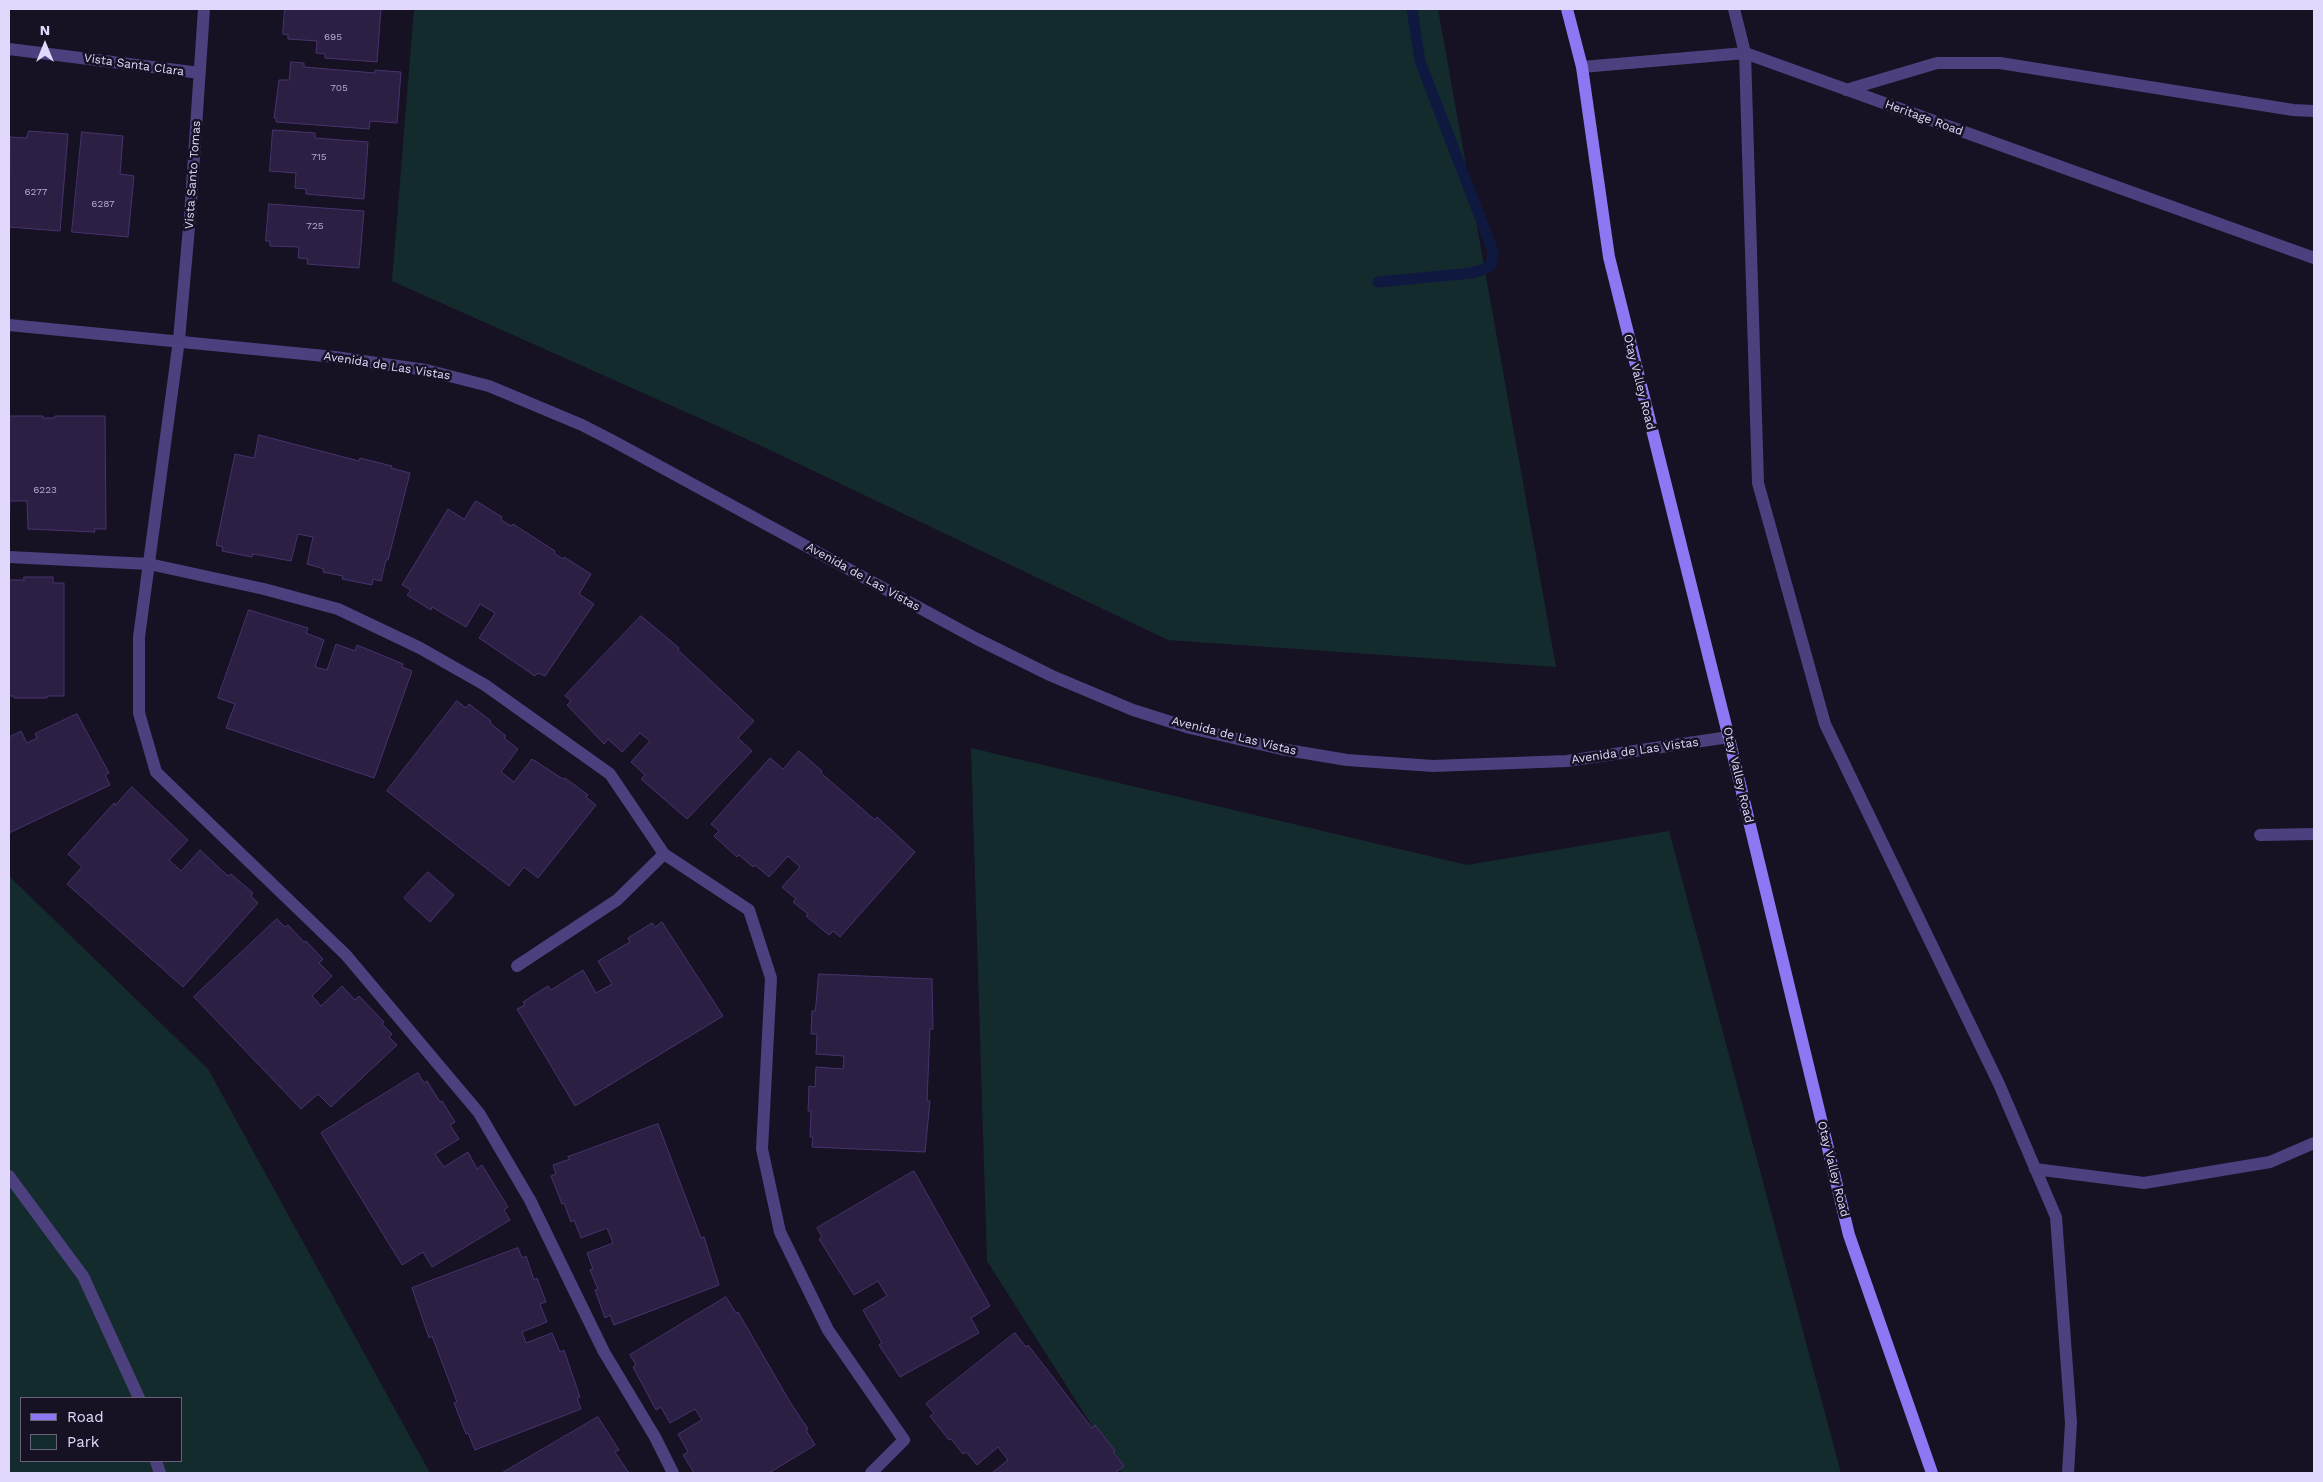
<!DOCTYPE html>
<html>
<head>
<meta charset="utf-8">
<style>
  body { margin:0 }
  #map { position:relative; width:2323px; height:1482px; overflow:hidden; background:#171124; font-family:"Work Sans",sans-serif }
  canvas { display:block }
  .frame { position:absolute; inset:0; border:10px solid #e1d8fc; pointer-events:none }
  .legend { position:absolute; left:20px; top:1397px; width:162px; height:65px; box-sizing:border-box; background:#171124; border:1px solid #68617a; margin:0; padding:6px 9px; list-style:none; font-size:15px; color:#e1d8fc }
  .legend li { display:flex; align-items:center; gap:10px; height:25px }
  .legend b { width:25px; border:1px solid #68617a }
  .north { position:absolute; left:20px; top:20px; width:50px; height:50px; -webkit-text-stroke:4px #171124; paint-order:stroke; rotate:0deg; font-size:14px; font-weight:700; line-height:20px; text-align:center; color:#e1d8fc }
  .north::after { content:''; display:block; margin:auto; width:18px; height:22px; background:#e1d8fc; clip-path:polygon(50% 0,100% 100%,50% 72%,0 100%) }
</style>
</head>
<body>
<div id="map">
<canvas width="2323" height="1482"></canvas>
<div class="frame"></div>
<ul class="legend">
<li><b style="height:6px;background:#8e77f3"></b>Road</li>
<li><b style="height:14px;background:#142b2e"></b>Park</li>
</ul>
<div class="north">N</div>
</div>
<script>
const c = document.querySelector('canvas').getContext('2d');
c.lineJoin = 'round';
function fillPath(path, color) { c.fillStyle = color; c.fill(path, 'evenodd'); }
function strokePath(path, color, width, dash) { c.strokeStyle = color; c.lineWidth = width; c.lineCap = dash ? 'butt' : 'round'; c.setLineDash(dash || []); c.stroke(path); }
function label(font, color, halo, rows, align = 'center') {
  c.font = font + ' "Work Sans",sans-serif'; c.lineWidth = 5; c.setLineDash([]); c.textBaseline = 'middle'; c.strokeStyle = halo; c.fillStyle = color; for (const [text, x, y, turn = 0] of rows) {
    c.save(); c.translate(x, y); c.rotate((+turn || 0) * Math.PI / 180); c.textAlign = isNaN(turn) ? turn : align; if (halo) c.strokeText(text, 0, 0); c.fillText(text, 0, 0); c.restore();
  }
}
const green = new Path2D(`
  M414 9H1438L1556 667 1168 640 753 442 392 281Z
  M971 748 1467 865 1669 831 1841 1473H1122L987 1261Z
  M9 876 208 1069 430 1473H9ZM21 1398H181V1461H21Z`);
const stream = new Path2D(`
  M1378 282 1473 273 1491 266 1493 251 1420 61 1412 9`);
const building = new Path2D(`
  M285 9H381L377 62 325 58V54L316 53 317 41 288 39V35L283 34Z
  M291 62 304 63V67L375 73V70L401 72 397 123 370 121 369 129 276 122V118H274L279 80H289Z
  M273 130 315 133V138L368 142 364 199 306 194V189L295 188 296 173 270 171Z
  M29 131 68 134 60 231 9 227 10 137 26 138Z
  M82 132 123 136 120 174 134 176 128 237 72 232Z
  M269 204 364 211 359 268 307 264 308 259 298 258 299 247 270 246V241H266Z
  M9 416H43V418H55V416H105L106 529H94L95 532 28 529 27 501H10L9 530Z
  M259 435 359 461 360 458 392 466 391 468 410 473 388 560H386L381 581 373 579 372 585 342 579 343 576 323 572 324 569 307 564 313 537 298 534 291 561 253 554 252 557 222 551 223 547 216 545 235 454 254 458Z
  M476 501 502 517 501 520 511 526 513 524 555 551 554 553 563 559 564 557 591 574 579 594 594 604 545 676 538 673 535 676 479 638 495 613 480 604 466 627 432 607 431 610 407 595 411 590 402 585 448 509 464 519Z
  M24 577H53V583H64V696H47V698H14V696H9V580H24Z
  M249 610 308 628 306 633 324 640 315 667 327 670 336 644 355 651 357 645 403 664 402 667 412 671 374 778 226 728 235 704 218 698Z
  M641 616 679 648 678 650 754 721 738 738 752 751 687 819 641 779 645 775 631 762 650 741 640 733 622 752 608 739 604 744 567 705 571 701 565 696Z
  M457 701 466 708 469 704 491 721 490 723 506 736 504 738 518 749 501 772 514 782 532 759 563 779 565 778 588 795 586 797 596 805 538 878 524 867 509 886 387 791Z
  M77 714 109 773 105 775 110 785 9 833V737L21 731 27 743 37 738 35 734Z
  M799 751 822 771 821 773 875 820 877 817 915 852 840 937 833 931 829 935 806 916 808 914 793 902 796 899 782 887 800 867 788 856 769 877 755 865 753 867 739 855 737 857 714 836 719 831 711 824 770 758 783 769Z
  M132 787 188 840 169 860 181 871 200 850 228 876 231 874 253 893 251 896 258 903 183 987 67 884 82 867 68 854 114 803 115 805Z
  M428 872 454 895 430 922 404 898Z
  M277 919 285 927 288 925 304 942 306 941 323 959 319 963 332 976 312 996 321 1006 342 986 355 1000 359 996 384 1022 382 1024 392 1034 389 1037 397 1045 331 1107 318 1094 301 1109 194 997Z
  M662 922 723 1016 575 1106 517 1009 525 1005 523 1002 548 986 551 990 583 970 596 993 612 984 598 961 630 942 628 938 652 923 655 927Z
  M819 974 932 979 933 1029H930L927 1101H930L925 1152 812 1147 813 1137H810L811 1111H808L809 1086 815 1087 816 1067 843 1069 844 1056 816 1054 817 1034H811L812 1011H815Z
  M418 1073 424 1083 427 1081 440 1102 442 1101 455 1122 450 1125 459 1139 435 1154 444 1167 468 1152 477 1169 482 1165 508 1207 504 1210 510 1220 432 1267 423 1252 402 1265 321 1133Z
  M658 1124 701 1238 704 1237 719 1285 614 1325 610 1315 605 1318 595 1290 598 1289 590 1270 593 1269 587 1253 613 1243 607 1228 581 1238 574 1220 571 1222 564 1203 562 1204 551 1176 556 1174 553 1165 570 1159 568 1157Z
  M914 1171 990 1306 971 1318 979 1333 900 1377 879 1345 882 1343 863 1310 887 1296 878 1281 854 1295 819 1239 822 1237 817 1228Z
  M518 1248 522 1258 526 1256 534 1280 537 1278 546 1302 540 1304 547 1322 522 1332 526 1343 552 1333 560 1352 564 1350 580 1397 577 1398 581 1409 475 1450 468 1433 466 1434 454 1403 457 1402 432 1336 429 1338 412 1288Z
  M726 1297 736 1313 738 1312 790 1402 808 1429 806 1430 815 1445 769 1473H694L683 1455 688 1452 678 1434 702 1420 695 1409 670 1423 661 1407 656 1410 633 1367 636 1365 630 1355Z
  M1015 1333 1026 1347 1028 1345 1092 1428 1095 1425 1115 1451 1113 1452 1124 1466 1115 1473H992L1008 1460 998 1447 977 1465 966 1452 963 1454 951 1439 949 1440 930 1416 934 1413 926 1404Z
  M598 1417 619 1450 615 1452 629 1473H502Z`);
const service = new Path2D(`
  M1734 9 1745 53 1758 483 1825 724 1999 1084 2056 1217 2071 1423 2068 1473
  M1582 67 1745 53 2314 258
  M1846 90 1937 63H2000L2293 110 2314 111
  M2260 835 2314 834
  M2035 1169 2144 1183 2270 1162 2314 1143`);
const minor = new Path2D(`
  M204 9 190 216 179 340 139 637V713L156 772 346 955 479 1113 530 1200 604 1352 655 1437 673 1473
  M9 49 200 73
  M9 557 149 564 264 589 338 609 420 648 485 685 610 774 664 854 749 910 771 978 762 1149 780 1232 828 1330 904 1440 871 1473
  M517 966 617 900 664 854
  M9 1176 83 1276 139 1398
  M156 1461 160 1473`);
const tertiary = new Path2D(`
  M9 325 335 357 426 370 489 386 582 425 615 442 975 638 1052 676 1133 710 1190 728 1281 749 1347 760 1433 766 1567 761 1729 737`);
const secondary = new Path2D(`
  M1567 9 1582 67 1609 257 1726 726 1849 1235 1932 1473`);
const numberNames = [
  ["695",333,37],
  ["705",339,88],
  ["715",319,157],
  ["6277",36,192],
  ["6287",103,204],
  ["725",315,226],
  ["6223",45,490]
];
const streetNames = [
  ["Vista Santa Clara",134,65,8],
  ["Heritage Road",1924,118,20],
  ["Vista Santo Tomas",193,175,-86],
  ["Avenida de Las Vistas",387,366,9],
  ["Otay Valley Road",1639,382,76],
  ["Avenida de Las Vistas",863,577,29],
  ["Avenida de Las Vistas",1234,736,14],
  ["Avenida de Las Vistas",1635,751,-8],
  ["Otay Valley Road",1738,775,77],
  ["Otay Valley Road",1833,1169,76]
];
fillPath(green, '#142b2e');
strokePath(stream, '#0f193f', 11);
fillPath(building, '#2c1f44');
strokePath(building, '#48336d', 1);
strokePath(service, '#4d407f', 12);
strokePath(minor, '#4d407f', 12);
strokePath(tertiary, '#4d407f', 12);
strokePath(secondary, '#8e77f3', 12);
label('10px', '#b4aace', null, numberNames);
label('12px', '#e1d8fc', '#171124', streetNames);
</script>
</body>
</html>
